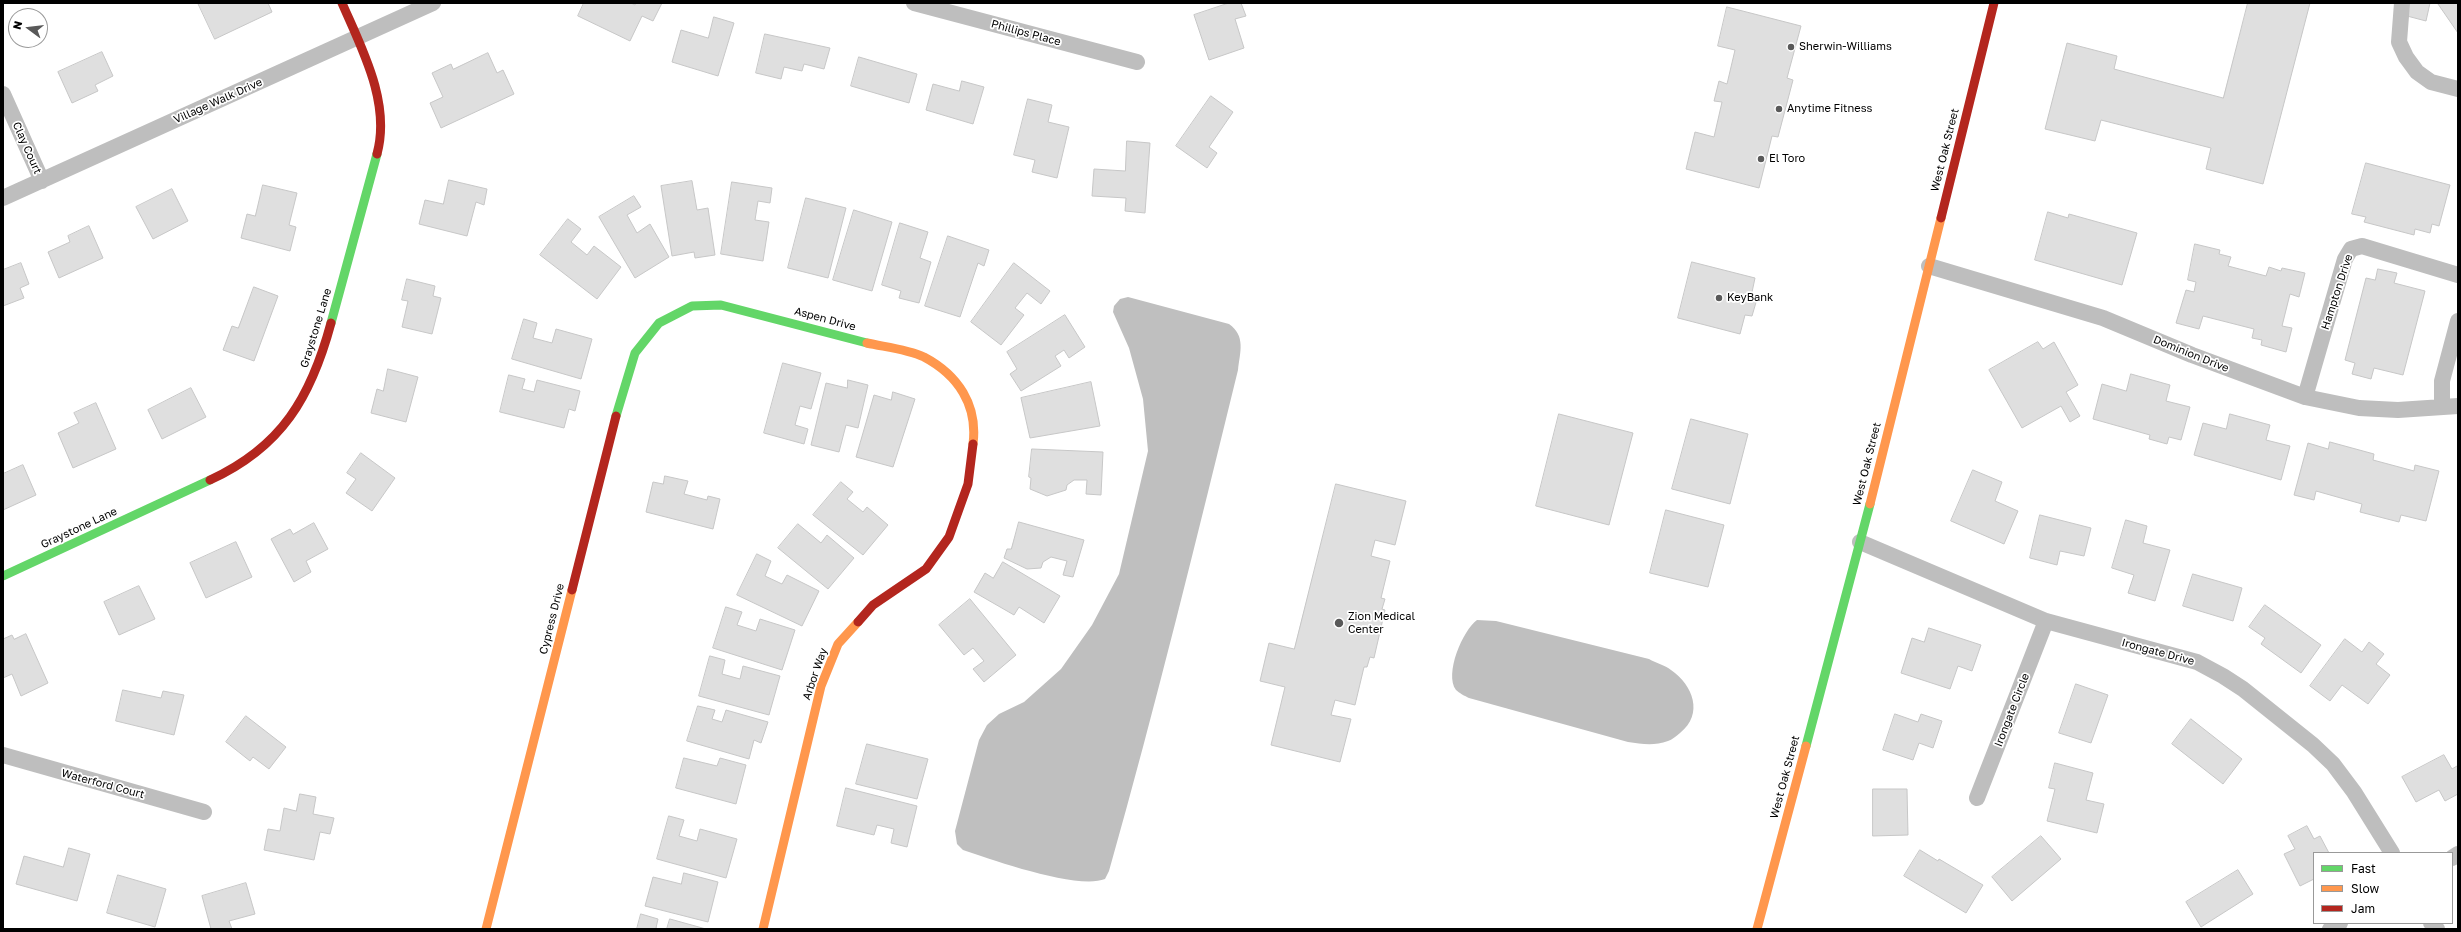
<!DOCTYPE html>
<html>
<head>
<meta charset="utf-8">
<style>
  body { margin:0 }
  #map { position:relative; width:2461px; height:932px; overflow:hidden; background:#fff; font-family:"Golos Text",sans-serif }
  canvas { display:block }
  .frame { position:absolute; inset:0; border:4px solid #000; pointer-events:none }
  .legend { position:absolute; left:2313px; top:852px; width:140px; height:72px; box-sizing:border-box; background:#fff; border:1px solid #999; margin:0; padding:5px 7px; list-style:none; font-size:12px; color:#000 }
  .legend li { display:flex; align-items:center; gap:8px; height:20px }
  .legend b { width:20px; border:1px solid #999 }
  .north { position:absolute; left:8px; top:8px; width:40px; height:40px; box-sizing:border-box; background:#fff; border:1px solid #999; border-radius:50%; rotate:285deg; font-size:11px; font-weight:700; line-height:16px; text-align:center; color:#000 }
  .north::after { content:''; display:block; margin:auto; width:14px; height:18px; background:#595959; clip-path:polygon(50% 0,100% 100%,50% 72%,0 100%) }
</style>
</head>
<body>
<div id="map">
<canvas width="2461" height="932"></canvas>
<div class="frame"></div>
<ul class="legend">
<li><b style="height:5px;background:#63d668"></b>Fast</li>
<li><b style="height:5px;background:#ff974d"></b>Slow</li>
<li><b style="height:5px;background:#b3261e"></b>Jam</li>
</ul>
<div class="north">N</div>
</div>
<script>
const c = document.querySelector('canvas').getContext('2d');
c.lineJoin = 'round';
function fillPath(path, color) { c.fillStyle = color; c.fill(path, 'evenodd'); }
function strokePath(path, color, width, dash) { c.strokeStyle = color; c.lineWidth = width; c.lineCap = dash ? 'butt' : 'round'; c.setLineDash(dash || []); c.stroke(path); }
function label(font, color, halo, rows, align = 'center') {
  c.font = font + ' "Golos Text",sans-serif'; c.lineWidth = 3.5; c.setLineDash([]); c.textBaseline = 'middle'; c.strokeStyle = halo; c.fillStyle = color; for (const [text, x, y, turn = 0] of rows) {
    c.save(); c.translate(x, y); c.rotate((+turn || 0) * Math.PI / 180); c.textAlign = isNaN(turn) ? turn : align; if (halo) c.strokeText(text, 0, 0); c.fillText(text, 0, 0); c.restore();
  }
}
const water = new Path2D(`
  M1128 297 1229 324C1246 336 1240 352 1238 370 1197 537 1156 705 1109 871L1105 879C1077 890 993 860 963 850L957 844 955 831 979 740 987 725 999 714 1024 702 1061 669 1092 625 1119 574 1148 451 1143 399 1129 348 1113 312 1114 306 1120 299Z
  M1477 620 1496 621 1649 659C1656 663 1665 665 1671 670 1693 685 1704 714 1680 733 1676 736 1672 740 1668 741 1654 746 1642 744 1628 742L1469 698C1465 696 1459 693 1456 690 1444 674 1463 630 1477 620Z`);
const building = new Path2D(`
  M198 3H268L272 12 215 39Z
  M584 3H631L635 5 636 3H662L653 21 642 16 630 41 578 16Z
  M1229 3H1241L1246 16 1235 19 1244 48 1209 60 1194 15Z
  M2248 3H2310L2263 184 2206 169 2211 148 2101 120 2095 141 2045 129 2067 43 2117 56 2114 69 2223 98Z
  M2410 3H2430L2426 21 2407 16Z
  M2440 3H2458V33L2438 4Z
  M1727 7 1801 26 1787 78 1793 80 1778 137 1772 136 1759 188 1686 169 1695 132 1714 137 1722 102 1714 101 1719 81 1727 84 1735 50 1718 46Z
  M714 17 734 23 718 76 672 62 681 30 708 38Z
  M765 34 830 48 824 69 804 64 802 71 784 67 781 79 756 73Z
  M102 52 113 76 95 85 98 91 72 103 58 72Z
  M488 53 497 73 503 70 514 94 441 128 430 103 443 97 432 73 451 64 453 69Z
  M859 57 917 74 909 103 851 86Z
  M962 81 984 87 973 124 926 110 933 84 959 91Z
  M1211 96 1233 112 1209 147 1217 153 1207 168 1176 146Z
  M1028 99 1052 105 1048 122 1069 127 1057 178 1032 172 1035 160 1014 155Z
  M1127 141 1150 143 1145 213 1125 211 1126 198 1092 196 1094 169 1125 171Z
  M2366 163 2450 185 2439 226 2432 224 2430 233 2415 229 2414 235 2364 222 2366 217 2352 214Z
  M449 180 487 189 484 205 476 202 467 236 419 224 425 200 443 204Z
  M692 181 697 210 708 208 715 255 695 258 694 252 672 256 661 186Z
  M732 182 772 188 770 203 758 201 755 220 769 222 763 261 721 254Z
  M263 185 297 193 289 225 296 227 290 251 241 238 247 214 255 216Z
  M172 189 188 221 153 239 136 207Z
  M634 196 641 207 627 215 637 233 650 224 669 257 635 278 599 217Z
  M806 198 846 208 828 278 788 268Z
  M854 210 892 222 872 291 833 280Z
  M2048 212 2068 218 2069 214 2137 233 2122 285 2035 260Z
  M568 219 581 229 571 242 587 255 594 246 621 267 597 299 540 255Z
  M900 223 928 232 920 258 931 262 919 303 899 298 901 291 882 285Z
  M89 226 103 258 59 278 48 252 70 242 68 236Z
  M948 236 989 250 984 266 978 263 960 317 925 306Z
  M2195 244 2220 250 2219 254 2231 257 2228 266 2266 276 2269 267 2281 271 2282 268 2305 273 2299 297 2290 294 2282 326 2292 328 2286 352 2261 345 2262 340 2252 338 2254 329 2203 316 2199 329 2176 323 2186 290 2194 292 2196 282 2188 280Z
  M1692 262 1755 278 1751 297 1757 299 1752 316 1745 315 1740 334 1678 318Z
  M21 263 29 284 20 288 24 298 3 306V270Z
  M1014 263 1050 291 1041 304 1027 293 1015 308 1024 315 1001 345 971 322Z
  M2378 269 2397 273 2394 283 2425 291 2403 375 2374 368 2371 379 2352 374 2355 363 2345 360 2366 278 2375 280Z
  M407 279 435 286 433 296 441 298 432 334 402 327 408 301 402 300Z
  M254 287 278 296 254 361 223 350 232 326 238 328Z
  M1065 315 1085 347 1069 358 1064 350 1055 356 1061 366 1021 391 1010 374 1017 369 1007 352Z
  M524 319 537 323 533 338 552 343 556 329 592 339 581 379 512 359Z
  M2038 342 2043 349 2054 342 2078 385 2066 392 2080 416 2070 422 2061 406 2022 428 1989 370Z
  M783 363 821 373 811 409 800 406 795 425 808 429 804 444 764 433Z
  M388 369 418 377 406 422 371 413 377 389 383 391Z
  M2131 374 2170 385 2166 401 2190 407 2181 440 2169 437 2167 444 2149 439 2150 435 2093 419 2102 384 2126 391Z
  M509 375 525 379 522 389 534 392 537 380 580 391 575 411 569 409 564 428 500 412Z
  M848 380 868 385 858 428 846 425 839 452 811 445 826 383 847 388Z
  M1091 382 1100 426 1030 438 1021 398Z
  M191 388 206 417 162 439 148 410Z
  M893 392 915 399 893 467 856 457 874 395 891 400Z
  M96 403 116 449 73 468 58 433 79 423 74 413Z
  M1559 414 1633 433 1609 525 1536 506Z
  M2230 414 2270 425 2266 440 2290 446 2281 480 2194 455 2203 423 2226 429Z
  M1691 419 1748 434 1730 504 1672 489Z
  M2330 442 2374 454 2373 460 2414 471 2415 465 2439 471 2426 521 2401 515 2399 522 2360 512 2362 504 2316 491 2314 500 2294 495 2308 443 2328 449Z
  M1032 449 1103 452 1101 495 1086 494 1087 480H1074L1067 485 1066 490 1047 496 1030 489 1031 478 1029 477Z
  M361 453 395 478 372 511 346 493 356 479 347 473Z
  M23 465 36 495 3 510V474Z
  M1973 470 2002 482 1995 501 2018 511 2004 544 1951 521Z
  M665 476 688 481 684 494 707 500 708 496 720 499 713 529 646 512 653 482 663 484Z
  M841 482 853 492 847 499 863 512 867 507 888 525 863 555 813 515Z
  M1336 484 1406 501 1395 545 1375 540 1371 556 1390 561 1381 598 1385 599 1382 609 1385 610 1374 658 1370 657 1367 667H1364L1355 705 1335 700 1331 715 1351 719 1340 762 1271 745 1285 687 1260 681 1269 643 1294 649Z
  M1666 510 1724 525 1708 587 1650 573Z
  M2040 515 2091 528 2084 556 2060 551 2057 565 2030 558Z
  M2126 520 2147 526 2143 543 2170 550 2155 601 2128 593 2134 575 2112 568Z
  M1019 522 1084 540 1073 577 1063 575 1067 561 1051 557 1043 562 1041 568 1027 569 1004 558 1007 549H1011Z
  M314 523 328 549 306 561 311 572 294 582 271 539 290 529 293 534Z
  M798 524 821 543 827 535 854 558 828 589 778 548Z
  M236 542 252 577 206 598 190 563Z
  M757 554 771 561 765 576 782 584 787 575 819 591 802 626 737 595Z
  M1003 562 1060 596 1044 623 1019 607 1014 615 974 592 985 573 993 578Z
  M2193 574 2242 588 2233 621 2183 606Z
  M139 586 155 619 119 635 104 602Z
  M970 599 1016 655 984 682 973 669 984 661 973 648 964 655 939 625Z
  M2265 605 2321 645 2301 673 2261 644 2265 638 2249 627Z
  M726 607 742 612 737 625 756 631 760 619 795 630 782 670 713 648Z
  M1929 628 1981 645 1972 671 1958 666 1950 689 1901 673 1912 638 1924 642Z
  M26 634 48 683 21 696 12 674 3 678V639L12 635 14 639Z
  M2345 639 2362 652 2369 642 2384 654 2376 664 2390 675 2368 704 2342 685 2330 701 2310 686Z
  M710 656 725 660 722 674 740 679 743 666 780 676 769 715 699 696Z
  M2076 684 2108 695 2091 743 2059 733Z
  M123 690 161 698 163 691 184 695 174 735 116 721Z
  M698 706 715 710 712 719 722 722 726 710 768 722 761 743 754 740 749 759 687 741Z
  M1895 714 1918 722 1921 714 1942 721 1933 748 1919 743 1913 760 1883 750Z
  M246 716 286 747 269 769 253 757 250 761 226 742Z
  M2191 719 2242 759 2223 784 2172 744Z
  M867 744 928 759 917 799 856 784Z
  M2444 755 2452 769 2457 766 2458 768V794L2445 801 2439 790 2416 802 2402 777Z
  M684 758 717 766 720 758 746 765 736 804 676 788Z
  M2055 763 2093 773 2086 800 2104 804 2097 833 2047 821 2055 789 2049 788Z
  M846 788 917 806 907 847 891 843 894 829 877 825 874 835 837 826Z
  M1873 789H1907L1908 835 1873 836Z
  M300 794 316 797 313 814 334 818 330 834 320 832 314 860 264 850 268 829 280 831 284 808 296 811Z
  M669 816 684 820 679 836 697 841 700 829 737 839 726 878 657 859Z
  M2307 826 2314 839 2320 836 2329 853H2314V879L2300 886 2284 854 2295 849 2288 836Z
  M2041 836 2061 859 2012 901 1992 877Z
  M69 848 90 854 77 901 16 884 24 856 63 867Z
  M1920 850 1938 861 1939 859 1983 885 1966 913 1904 876Z
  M2238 870 2253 894 2201 927 2186 902Z
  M684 873 718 882 708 922 645 906 653 877 681 884Z
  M118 875 166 889 155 927 107 913Z
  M246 883 255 914 229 921 232 929H211L202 896Z
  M641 914 658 919 656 928 659 929H637Z
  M670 919 706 929H667Z`);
const street = new Path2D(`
  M914 3 1137 62
  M2402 3 2399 42 2406 57 2417 72 2431 82 2458 89
  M3 94 42 181
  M3 198 433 3
  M1929 266 2103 318 2192 355 2305 397 2359 408 2398 410 2458 406
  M2305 397 2345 259 2351 249 2362 246 2458 275
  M2442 407V381L2458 321
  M1860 542 2046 621 2197 662 2223 676 2243 689 2313 745 2333 764 2354 792 2392 853
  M3 755 204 812
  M1977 798 2046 621
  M2452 858 2458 854
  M2431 923 2437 929
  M2330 929 2340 923`);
const fast = new Path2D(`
  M331 323 377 154
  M616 416 635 353 659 323 692 306 721 305 867 343
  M3 576 210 480
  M1806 746 1870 504`);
const slow = new Path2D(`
  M867 343C885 347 907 349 924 357 958 375 978 405 973 444
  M1870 504 1941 218
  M486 929 572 590
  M763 929 821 686 838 644 858 622
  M1757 929 1806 746`);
const jam = new Path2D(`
  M342 3C362 49 391 103 377 154
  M1941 218 1994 3
  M210 480C282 447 311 397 331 323
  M572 590 616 416
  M858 622 873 605 926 569 949 537 968 484 973 444`);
const markers = [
  [1791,47,4,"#595959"],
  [1779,109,4,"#595959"],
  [1761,159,4,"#595959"],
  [1719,298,4,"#595959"],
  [1339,623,5,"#595959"]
];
const streetNames = [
  ["Phillips Place",1026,33,15],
  ["Village Walk Drive",218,101,-24],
  ["Clay Court",27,148,66],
  ["West Oak Street",1945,150,-76],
  ["Hampton Drive",2337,292,-72],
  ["Aspen Drive",825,319,15],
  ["Graystone Lane",316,328,-73],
  ["Dominion Drive",2191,354,22],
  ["West Oak Street",1867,464,-76],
  ["Graystone Lane",79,528,-25],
  ["Cypress Drive",552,619,-76],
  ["Irongate Drive",2158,652,15],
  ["Arbor Way",815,674,-71],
  ["Irongate Circle",2012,710,-69],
  ["West Oak Street",1785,777,-75],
  ["Waterford Court",103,784,15]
];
const poiNames = [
  ["Sherwin-Williams",1799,47],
  ["Anytime Fitness",1787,109],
  ["El Toro",1769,159],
  ["KeyBank",1727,298],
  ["Zion Medical",1348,617],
  ["Center",1348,630]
];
fillPath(water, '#bfbfbf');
fillPath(building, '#dfdfdf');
strokePath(building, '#c7c7c7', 1);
strokePath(street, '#bebebe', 16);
strokePath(fast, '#63d668', 9);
strokePath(slow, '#ff974d', 9);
strokePath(jam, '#b3261e', 9);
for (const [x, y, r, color] of markers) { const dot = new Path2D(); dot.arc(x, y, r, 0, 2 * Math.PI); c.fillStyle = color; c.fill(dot); strokePath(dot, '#fff', 1.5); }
label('11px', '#000', '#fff', streetNames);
label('11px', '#000', '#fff', poiNames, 'left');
</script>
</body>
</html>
